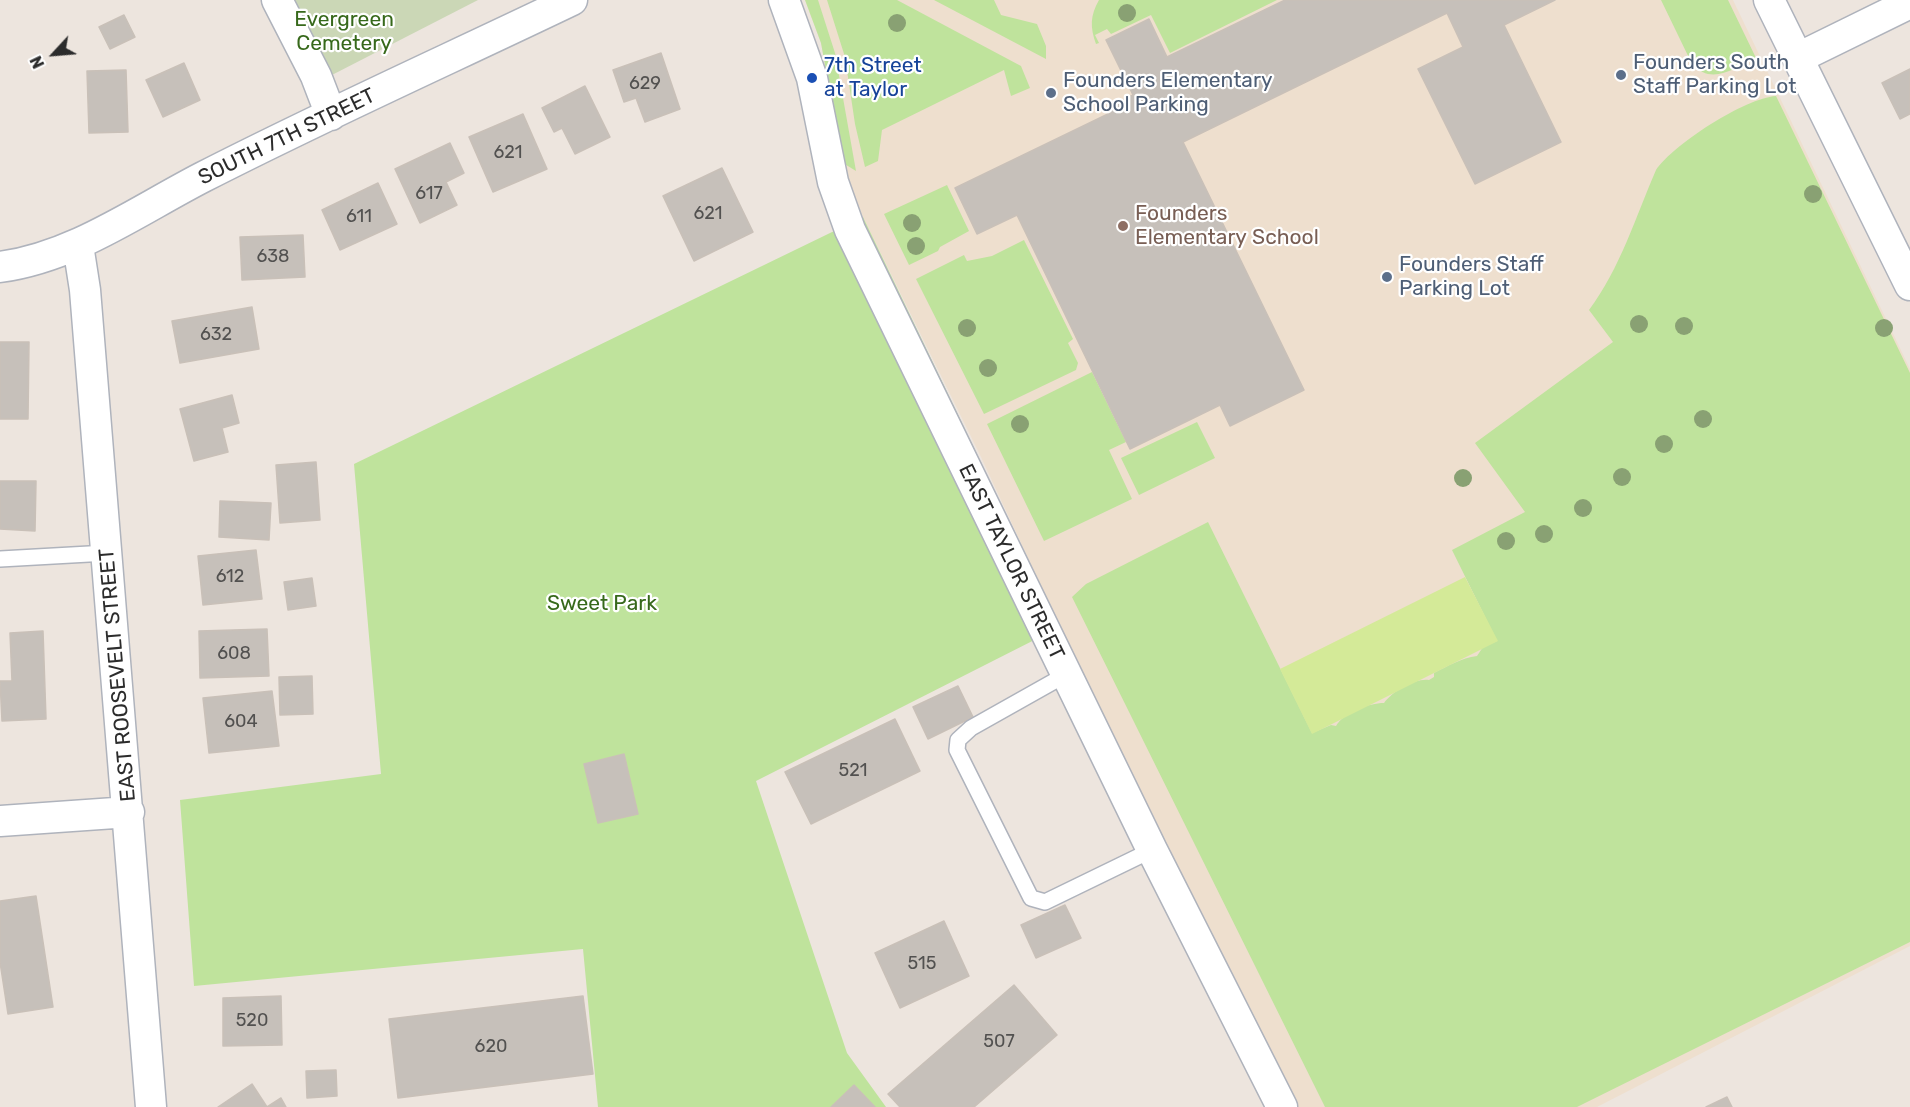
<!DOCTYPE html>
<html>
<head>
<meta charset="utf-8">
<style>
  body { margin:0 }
  #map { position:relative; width:1910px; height:1107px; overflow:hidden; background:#ede5de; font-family:Rubik,sans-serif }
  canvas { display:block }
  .north { position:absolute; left:24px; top:24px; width:60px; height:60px; -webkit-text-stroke:4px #fff; paint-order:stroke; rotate:244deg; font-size:16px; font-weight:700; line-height:24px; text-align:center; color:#2c2c2c }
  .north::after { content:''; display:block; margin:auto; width:21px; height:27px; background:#2c2c2c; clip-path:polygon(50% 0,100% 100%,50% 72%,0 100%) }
</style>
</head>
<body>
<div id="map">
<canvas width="1910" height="1107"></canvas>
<div class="north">N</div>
</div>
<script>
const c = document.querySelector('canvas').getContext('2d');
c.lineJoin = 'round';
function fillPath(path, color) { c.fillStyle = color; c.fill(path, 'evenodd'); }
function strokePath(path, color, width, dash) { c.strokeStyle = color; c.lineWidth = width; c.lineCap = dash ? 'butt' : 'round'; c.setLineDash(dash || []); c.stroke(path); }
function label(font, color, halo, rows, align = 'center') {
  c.font = font + ' Rubik,sans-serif'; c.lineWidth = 4.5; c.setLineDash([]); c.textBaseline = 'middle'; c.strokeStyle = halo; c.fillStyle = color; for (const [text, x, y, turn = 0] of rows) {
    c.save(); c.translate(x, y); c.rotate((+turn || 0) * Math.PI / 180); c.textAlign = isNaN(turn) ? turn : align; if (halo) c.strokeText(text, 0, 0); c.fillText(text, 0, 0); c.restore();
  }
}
const education = new Path2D(`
  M805 0H1733L1910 369V946L1597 1107H1297L1060 627 981 457 863 217 844 168 821 43Z`);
const green = new Path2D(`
  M805 0H818L835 53 856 171 843 163 821 43Z
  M827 0H897L1021 66 1030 88 1011 96 1004 70 882 130 878 161 865 167 855 124 845 57Z
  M934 0H994L1001 15 1037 24 1046 46V59Z
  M1099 0H1277L1170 53 1151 15 1111 34 1107 29 1095 35 1099 43 1096 44C1090 27 1090 16 1099 0Z
  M1661 0H1728L1756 58C1734 68 1712 86 1692 64Z
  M1776 96 1910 373V942L1577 1107H1325L1072 597 1086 584 1208 522 1312 733 1331 725 1336 726C1344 712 1369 703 1384 703 1393 691 1415 678 1429 680L1434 677V673C1448 666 1461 658 1477 656L1483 647 1497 641 1452 550 1525 512 1475 443 1613 342 1589 310C1620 269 1636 216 1656 170 1674 144 1745 98 1776 96Z
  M947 185 969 231 940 247 938 251 909 265 884 214Z
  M863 217 1060 627 756 781 847 1053 886 1107H598L583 949 194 986 180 800 381 774 354 464Z
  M1024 240 1073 339 1068 343 1078 363 1076 370 984 414 916 279 964 255 967 261 992 256Z
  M1092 372 1126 442 1109 450 1132 499 1044 541 987 424Z
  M1197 422 1215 458 1139 495 1121 458Z`);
const cemetery = new Path2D(`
  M291 0H478L330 76Z`);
const pitch = new Path2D(`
  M1465 577 1498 641 1312 734 1280 669Z`);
const building = new Path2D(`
  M1285 0H1555L1504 25 1561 142 1475 184 1418 69 1463 47 1447 13 1183 142 1304 390 1230 426 1220 405 1130 449 1017 215 977 234 955 188 1110 113 1107 108 1133 95 1106 40 1149 19 1167 57Z
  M124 15 135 37 110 49 99 27Z
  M661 53 680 109 645 122 636 98 624 102 613 70Z
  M184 63 200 100 163 117 146 80Z
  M1910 69V114L1900 119 1882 83Z
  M126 70 128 132 89 133 87 71Z
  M585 86 610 137 575 154 562 128 554 132 542 108Z
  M523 114 547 169 493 192 469 137Z
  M450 143 464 173 446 182 457 205 420 223 395 169Z
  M722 168 753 232 694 261 663 196Z
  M378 183 397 224 340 250 322 210Z
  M303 235 305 277 242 280 240 237Z
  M252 307 259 349 180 363 172 321Z
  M0 342H29L28 419H0Z
  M232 395 239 423 222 428 228 452 194 461 180 409Z
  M316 462 320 520 280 523 276 465Z
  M0 481H36L35 531 0 529Z
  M220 501 271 503 269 540 219 537Z
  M256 550 262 599 203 605 198 556Z
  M312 578 316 606 288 610 284 582Z
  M267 629 269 676 200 678 199 631Z
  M43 631 46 719 2 721 0 681H12L10 633Z
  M312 676 313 714 280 715 279 677Z
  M958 686 973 717 928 739 913 707Z
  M272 691 279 746 209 753 203 698Z
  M895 719 920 771 811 824 785 772Z
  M624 754 638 814 598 823 584 764Z
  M36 896 53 1007 8 1014 0 962V901Z
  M1065 905 1081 938 1036 958 1021 925Z
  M944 921 969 976 900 1008 875 953Z
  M1014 985 1057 1035 974 1107H900L888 1094Z
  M281 996 282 1045 223 1046V998Z
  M583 996 593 1074 398 1098 389 1019Z
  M336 1070 337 1096 307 1098 306 1071Z
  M252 1084 267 1107 281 1098 286 1107H218Z
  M854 1085 875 1107H831Z
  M1727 1097 1732 1107H1706Z`);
const service = new Path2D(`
  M0 559 107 553
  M1067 674 971 728 958 740 957 750 1031 898 1045 902 1152 850`);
const minor = new Path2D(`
  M277 0 316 76 331 115
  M784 0 812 78 833 182 850 230 1152 850 1282 1107
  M1769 0 1910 285
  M1798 58 1910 3
  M78 245 85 290 151 1107
  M0 267C74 257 137 211 203 177 324 115 449 59 572 0
  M0 821 129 812`);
const trees = [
  [1127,13],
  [897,23],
  [1813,194],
  [912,223],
  [916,246],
  [1639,324],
  [1684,326],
  [967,328],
  [1884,328],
  [988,368],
  [1703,419],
  [1020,424],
  [1664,444],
  [1622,477],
  [1463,478],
  [1583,508],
  [1544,534],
  [1506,541]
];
const markers = [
  [1621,75,6,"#5c6f8a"],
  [812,78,6,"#1a4fb4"],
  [1051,93,6,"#5c6f8a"],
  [1123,226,6,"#8d6e63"],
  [1387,277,6,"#5c6f8a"]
];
const numberNames = [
  ["629",645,84],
  ["621",508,153],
  ["617",429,194],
  ["621",708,214],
  ["611",359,217],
  ["638",273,257],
  ["632",216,335],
  ["612",230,577],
  ["608",234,654],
  ["604",241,722],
  ["521",853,771],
  ["515",922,964],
  ["520",252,1021],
  ["507",999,1042],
  ["620",491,1047]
];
const parkNames = [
  ["Evergreen",344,20],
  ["Cemetery",344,44],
  ["Sweet Park",602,604]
];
const serviceNames = [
  ["Founders South",1633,63],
  ["Staff Parking Lot",1633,87],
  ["Founders Elementary",1063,81],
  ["School Parking",1063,105],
  ["Founders Staff",1399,265],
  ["Parking Lot",1399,289]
];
const transitNames = [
  ["7th Street",824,66],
  ["at Taylor",824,90]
];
const streetNames = [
  ["SOUTH 7TH STREET",287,137,-26],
  ["EAST TAYLOR STREET",1011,562,64],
  ["EAST ROOSEVELT STREET",118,675,-95]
];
const educationNames = [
  ["Founders",1135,214],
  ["Elementary School",1135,238]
];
fillPath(education, '#eedfce');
fillPath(green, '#bfe39c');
fillPath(cemetery, '#cbd7b6');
fillPath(pitch, '#d4ea98');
fillPath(building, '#c6c0ba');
strokePath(building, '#c9c0b8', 1.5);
strokePath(service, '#afb3bc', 18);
strokePath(minor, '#afb3bc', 33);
strokePath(service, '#fff', 15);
strokePath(minor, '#fff', 30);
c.fillStyle = '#89a173';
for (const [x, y] of trees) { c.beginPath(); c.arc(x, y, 9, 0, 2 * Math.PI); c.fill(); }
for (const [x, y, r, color] of markers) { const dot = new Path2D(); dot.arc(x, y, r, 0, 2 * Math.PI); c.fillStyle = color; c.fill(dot); strokePath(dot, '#fff', 2); }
label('18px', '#525150', null, numberNames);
label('21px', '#37691b', '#fff', parkNames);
label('21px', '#4e5e75', '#fff', serviceNames, 'left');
label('21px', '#164399', '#fff', transitNames, 'left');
label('21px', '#2c2c2c', '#fff', streetNames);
label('21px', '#785e54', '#fff', educationNames, 'left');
</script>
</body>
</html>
